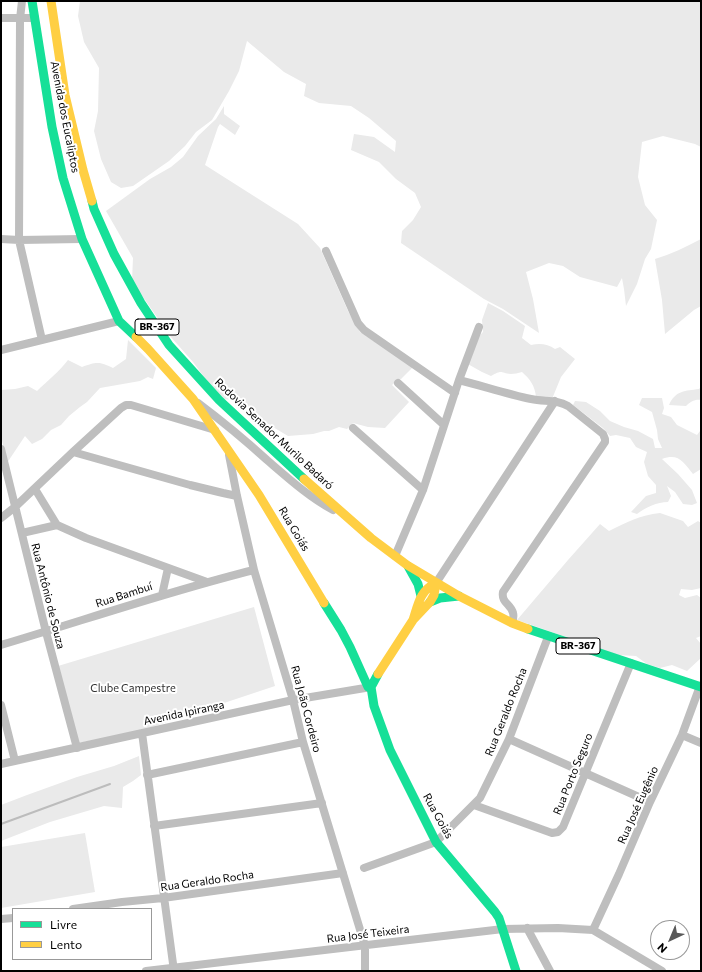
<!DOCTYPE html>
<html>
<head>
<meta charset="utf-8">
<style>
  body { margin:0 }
  #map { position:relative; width:702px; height:972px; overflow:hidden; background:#fff; font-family:Commissioner,sans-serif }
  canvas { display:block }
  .frame { position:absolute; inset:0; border:2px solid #000; pointer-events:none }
  .legend { position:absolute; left:12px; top:908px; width:140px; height:52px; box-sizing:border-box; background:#fff; border:1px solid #999; margin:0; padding:5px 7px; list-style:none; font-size:12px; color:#000 }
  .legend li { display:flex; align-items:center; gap:8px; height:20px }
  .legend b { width:20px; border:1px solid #999 }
  .north { position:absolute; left:650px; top:920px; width:40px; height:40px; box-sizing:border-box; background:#fff; border:1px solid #999; border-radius:50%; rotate:224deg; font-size:11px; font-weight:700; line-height:16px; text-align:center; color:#000 }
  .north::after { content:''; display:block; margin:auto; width:14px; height:18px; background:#595959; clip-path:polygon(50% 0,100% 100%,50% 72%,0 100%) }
</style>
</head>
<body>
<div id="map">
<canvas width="702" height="972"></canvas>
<div class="frame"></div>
<ul class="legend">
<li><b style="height:5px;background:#16e098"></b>Livre</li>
<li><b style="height:5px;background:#ffcf43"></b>Lento</li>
</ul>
<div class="north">N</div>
</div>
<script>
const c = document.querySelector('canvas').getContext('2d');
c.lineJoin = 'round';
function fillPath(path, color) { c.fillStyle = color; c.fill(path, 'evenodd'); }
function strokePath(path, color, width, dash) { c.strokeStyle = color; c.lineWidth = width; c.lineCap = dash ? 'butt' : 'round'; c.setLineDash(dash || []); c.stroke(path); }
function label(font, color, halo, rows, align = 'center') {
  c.font = font + ' Commissioner,sans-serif'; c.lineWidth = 4; c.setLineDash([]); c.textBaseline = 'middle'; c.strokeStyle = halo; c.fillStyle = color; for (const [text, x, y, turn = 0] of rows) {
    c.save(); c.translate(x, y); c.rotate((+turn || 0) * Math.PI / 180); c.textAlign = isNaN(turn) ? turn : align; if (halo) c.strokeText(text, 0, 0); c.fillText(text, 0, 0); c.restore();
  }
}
const green = new Path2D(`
  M80 1H701V147L695 144 663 136 642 142 638 177 645 205 657 220 651 249 645 259 637 284 626 306 624 289 622 278 617 287 580 277 563 266 549 263 526 272 533 299 539 333 503 309 484 299 401 243 402 231 413 220 421 207 415 193 396 179 379 162 351 150 354 134 374 137 395 152 396 141 369 118 351 106 319 103 304 96 306 84 284 72 247 41 239 71 229 91 212 120 196 132 185 146 169 161 133 186 121 188 111 182 101 159 94 131 98 111 99 68 84 42 78 16Z
  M224 106V114L240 126 235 135 220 124 218 127 205 165 298 224 320 248 348 311 360 332 413 367 401 379 395 382 392 385 409 402 385 428 368 427 353 423 347 429 339 427 329 431H324L313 434 288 436 258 418 241 401 222 399 210 385 193 362 170 336 132 281 133 258 106 211 150 179 171 167 183 157 198 136 216 119Z
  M701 239V306L694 310 665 334 662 300 655 259C671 254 686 247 701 239Z
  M488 303 503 311 525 326 522 338 531 345C540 343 548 344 555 349L560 347 575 359 561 377 552 399 536 397C535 386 530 379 522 372 518 373 514 374 511 374 500 373 503 369 491 376L482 372 466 363 476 339 483 332 482 320Z
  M128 340 156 368 153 379 148 377 140 381 100 388 87 402 80 407 69 416 61 425 51 430 42 439 32 444 25 436 7 463 1 436V390L15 389 28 386 37 391C47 381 59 372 68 360L82 367C96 362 99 361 113 368L126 359Z
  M701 387V400C695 399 690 402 686 406L669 405C676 390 685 391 699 389Z
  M642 398H662L664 408 662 414 671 417 677 425 697 435 700 431 701 434V469L693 474C683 462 679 453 662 459L678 474 692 490 697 503 692 505 683 504 675 492 667 486 671 496 668 502C657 502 646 507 637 514L631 512 646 496 656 493V485L648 476 644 462 647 452 636 447 630 438 616 435 610 436 603 428 573 405 575 401 586 402 600 411 610 421 624 427 638 431 653 439 655 448H662L658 439 657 430 652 412 639 405Z
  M660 513 683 521 688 527 698 521 701 523V588L692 590 681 589 679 595 685 598 697 595 701 598V636L696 638 701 644V658L687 671 672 665 660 668 647 664 636 656 618 655 517 620 568 560 600 524 609 531C627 522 640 515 660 513Z
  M254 607 275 686 137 732 78 743 58 666Z
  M139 756 141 775 133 781 123 787 122 808 104 806 50 822 1 841V805L27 795 77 777 114 766Z
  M85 833 95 892 1 908V847Z`);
const stream = new Path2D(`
  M1 824 110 784`);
const street = new Path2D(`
  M22 1 20 19 19 240 42 340
  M1 18H35
  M1 239 19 240 82 239
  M326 251 358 323 364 330 455 393
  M1 350 119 321
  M459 380C483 386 507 394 531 399 545 402 556 399 568 406L603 434 605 439V442L503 592C501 603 511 604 513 613 514 616 513 620 512 623
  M398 383 444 425
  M198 403C222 421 245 440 267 460 288 478 309 497 333 510
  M353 428 423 490
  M1 449 46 632 77 748
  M73 452 190 485 223 493 237 496
  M229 455 237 496 254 570 293 700 303 742 365 946V971
  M35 489 57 525 86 538 207 582
  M1 518 15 507 73 452 121 408 126 405H131L215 430
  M22 533 57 525
  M395 556 423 490 459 380 479 327
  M436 583 555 401
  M162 595 168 568
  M1 645C85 620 169 591 254 570
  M1 705 15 761
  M142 733 174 971
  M682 735 701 743
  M509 739 650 802
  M1 764 293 700 371 687
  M147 775 303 742
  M474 805 552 833 558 832 563 827 631 663
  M154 826 322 803
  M364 868 436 842 480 798 509 739 548 637
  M73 909 122 902 163 898 343 873
  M1 919 13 918
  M527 928 550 971
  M593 930 619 874 650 802 682 735 700 686
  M146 971 503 929 558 928 593 930 662 971`);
const fast = new Path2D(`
  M32 1 52 127 63 178 82 239 119 321 136 337
  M92 201 94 209 114 254 141 303 169 345 219 400 304 479
  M408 566 418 584 421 596
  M430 602 440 598 459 596
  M324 603 341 630 350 647 368 687
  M528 629 701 687
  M378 674 371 687 374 706 390 750 436 842 495 912 499 918 516 971`);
const slow = new Path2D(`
  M51 1 65 95 83 170 92 201
  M136 337 148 349 193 399 259 495 324 603
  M304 479 371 538 407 565 459 596 512 623 528 629
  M378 674 413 620 430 602 434 595 436 583C420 590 418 605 413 620`);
const shields = [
  [157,327,44],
  [578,646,44]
];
const shieldNames = [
  ["BR-367",157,327],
  ["BR-367",578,646]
];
const streetNames = [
  ["Avenida dos Eucaliptos",65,117,79],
  ["Rodovia Senador Murilo Badaró",274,434,43],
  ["Rua Goiás",294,529,59],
  ["Rua Bambuí",124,595,-18],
  ["Rua Antônio de Souza",48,596,76],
  ["Rua João Cordeiro",306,709,75],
  ["Rua Geraldo Rocha",506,712,-68],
  ["Avenida Ipiranga",184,713,-12],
  ["Rua Porto Seguro",573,774,-68],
  ["Rua José Eugênio",638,805,-66],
  ["Rua Goiás",438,816,61],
  ["Rua Geraldo Rocha",207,881,-8],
  ["Rua José Teixeira",368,934,-7]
];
const parkNames = [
  ["Clube Campestre",133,688]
];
fillPath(green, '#eaeaea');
strokePath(stream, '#bcbcbc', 2);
strokePath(street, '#bebebe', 8);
strokePath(fast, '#16e098', 9);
strokePath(slow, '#ffcf43', 9);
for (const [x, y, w] of shields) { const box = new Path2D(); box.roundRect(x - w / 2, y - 8, w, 16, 3); c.fillStyle = '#fff'; c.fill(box); strokePath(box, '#000', 1); }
label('bold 10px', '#000', null, shieldNames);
label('11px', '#000', '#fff', streetNames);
label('11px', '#303030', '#fff', parkNames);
</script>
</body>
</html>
